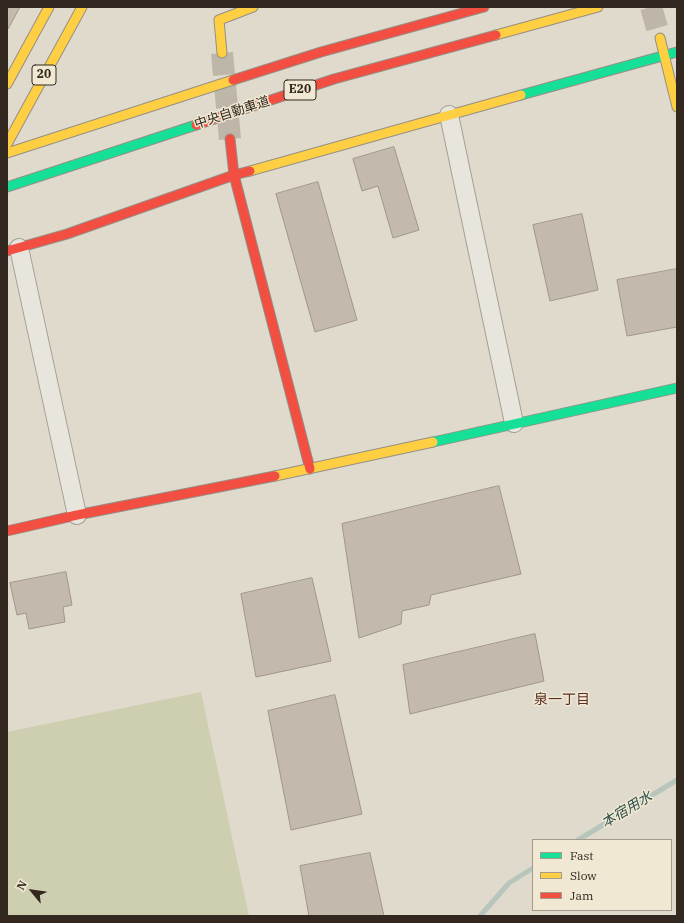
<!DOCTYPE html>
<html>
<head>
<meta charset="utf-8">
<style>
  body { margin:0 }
  #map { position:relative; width:684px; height:923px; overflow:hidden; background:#e0dacc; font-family:"IBM Plex Serif",serif }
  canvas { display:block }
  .frame { position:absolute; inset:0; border:8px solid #32281f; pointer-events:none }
  .legend { position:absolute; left:532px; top:839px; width:140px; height:72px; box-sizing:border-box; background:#f0e8d2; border:1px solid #a49b8a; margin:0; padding:5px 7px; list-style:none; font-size:12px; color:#32281f }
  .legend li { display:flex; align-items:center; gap:8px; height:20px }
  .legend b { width:20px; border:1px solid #a49b8a }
  .north { position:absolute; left:12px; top:871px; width:40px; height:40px; -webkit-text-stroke:3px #f0e8d2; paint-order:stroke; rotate:299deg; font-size:11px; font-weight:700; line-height:16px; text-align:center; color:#32281f }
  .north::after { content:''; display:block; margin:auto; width:14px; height:18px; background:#32281f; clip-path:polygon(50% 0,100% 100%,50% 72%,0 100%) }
</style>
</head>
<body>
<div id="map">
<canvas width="684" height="923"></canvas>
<div class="frame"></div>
<ul class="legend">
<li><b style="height:5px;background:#16e098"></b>Fast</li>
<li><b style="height:5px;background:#ffcf43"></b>Slow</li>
<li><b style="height:5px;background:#f24e42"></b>Jam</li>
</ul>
<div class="north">N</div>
</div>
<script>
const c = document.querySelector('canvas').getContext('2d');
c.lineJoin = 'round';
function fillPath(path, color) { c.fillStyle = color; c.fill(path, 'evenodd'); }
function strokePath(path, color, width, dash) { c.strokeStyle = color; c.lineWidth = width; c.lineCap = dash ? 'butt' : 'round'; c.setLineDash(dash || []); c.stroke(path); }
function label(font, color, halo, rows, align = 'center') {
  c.font = font + ' "IBM Plex Serif","Noto Sans JP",serif'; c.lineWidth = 3; c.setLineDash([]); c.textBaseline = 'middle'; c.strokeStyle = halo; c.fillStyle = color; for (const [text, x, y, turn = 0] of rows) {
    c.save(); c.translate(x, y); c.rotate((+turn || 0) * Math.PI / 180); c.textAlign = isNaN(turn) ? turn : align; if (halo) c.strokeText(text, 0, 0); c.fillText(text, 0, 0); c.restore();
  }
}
const green = new Path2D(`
  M201 692 249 916H7V732Z`);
const stream = new Path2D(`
  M578 840 677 780
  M480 916 509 883 533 868`);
const building = new Path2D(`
  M7 7H20L8 29H7Z
  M394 147 419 230 393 238 378 186 362 191 353 159Z
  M318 182 357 320 315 332 276 194Z
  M582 214 598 290 550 301 533 225Z
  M677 269V327L627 336 617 280Z
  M499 486 521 574 431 595 429 605 402 611 401 624 359 638 342 524Z
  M66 572 72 605 63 607 65 622 29 629 26 613 17 615 10 583Z
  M312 578 331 661 256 677 241 594Z
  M535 634 544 681 410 714 403 665Z
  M335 695 362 814 291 830 268 711Z
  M370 853 384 916H309L300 866Z`);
const secondaryTunnel = new Path2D(`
  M651 7 660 38
  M222 53 230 139`);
const street = new Path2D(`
  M449 115 514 423
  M19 248 77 515`);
const fast = new Path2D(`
  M521 95 677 52
  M7 187 196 125
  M433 442 677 388`);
const slow = new Path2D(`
  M496 35 598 7
  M660 38 677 107
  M222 53 219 20 253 7
  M7 84 49 7
  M7 144 82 7
  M7 153 233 80
  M250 171 521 95
  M275 476 433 442`);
const jam = new Path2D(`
  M233 80 321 52 484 7
  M196 125 334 79 496 35
  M230 139 234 175 310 469
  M7 251 67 234 234 175 250 171
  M7 531 77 515 275 476`);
const shields = [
  [44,75,24],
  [300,90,32]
];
const shieldNames = [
  ["20",44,75],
  ["E20",300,90]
];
const streetNames = [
  ["中央自動車道",232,113,-18]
];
const neighbourhoodNames = [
  ["泉一丁目",562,700]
];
const waterNames = [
  ["本宿用水",627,810,-31]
];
fillPath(green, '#ceceb0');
strokePath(stream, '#b7c5bc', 5);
fillPath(building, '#c3b9ad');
strokePath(building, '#9f968c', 1);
strokePath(secondaryTunnel, '#bdb6a9', 22, [22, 11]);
strokePath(street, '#a59f95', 20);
strokePath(fast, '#958f85', 11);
strokePath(slow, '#958f85', 11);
strokePath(jam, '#958f85', 11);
strokePath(street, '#e8e5dd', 18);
strokePath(fast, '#16e098', 9);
strokePath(slow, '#ffcf43', 9);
strokePath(jam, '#f24e42', 9);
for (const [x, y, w] of shields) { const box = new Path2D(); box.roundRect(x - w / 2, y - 10, w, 20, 3); c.fillStyle = '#f0e8d2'; c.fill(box); strokePath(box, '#32281f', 1); }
label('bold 12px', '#32281f', null, shieldNames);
label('13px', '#32281f', '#f0e8d2', streetNames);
label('14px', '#592f24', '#f0e8d2', neighbourhoodNames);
label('italic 14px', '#30504e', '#f0e8d2', waterNames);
</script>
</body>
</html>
